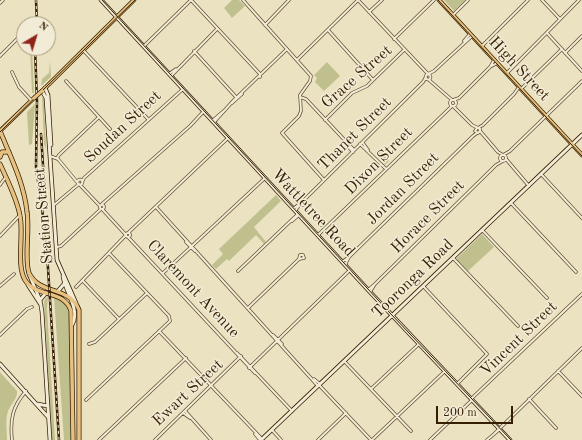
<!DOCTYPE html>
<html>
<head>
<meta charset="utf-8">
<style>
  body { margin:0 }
  #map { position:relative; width:582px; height:440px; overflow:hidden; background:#ebe2c2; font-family:"Old Standard TT",serif }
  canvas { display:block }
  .north { position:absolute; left:16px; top:16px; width:40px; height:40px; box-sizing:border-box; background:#f2ecd7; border:1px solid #a79a81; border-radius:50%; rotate:38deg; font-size:11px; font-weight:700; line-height:16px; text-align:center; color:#361e01 }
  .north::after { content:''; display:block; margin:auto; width:14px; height:18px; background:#8f2418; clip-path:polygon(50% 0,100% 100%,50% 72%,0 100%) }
  .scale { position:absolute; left:436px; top:406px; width:77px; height:18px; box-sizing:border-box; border:2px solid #361e01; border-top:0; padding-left:5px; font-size:12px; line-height:14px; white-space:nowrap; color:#361e01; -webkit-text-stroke:3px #f2ecd7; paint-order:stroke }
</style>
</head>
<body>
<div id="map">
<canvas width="582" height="440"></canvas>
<div class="north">N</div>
<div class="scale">200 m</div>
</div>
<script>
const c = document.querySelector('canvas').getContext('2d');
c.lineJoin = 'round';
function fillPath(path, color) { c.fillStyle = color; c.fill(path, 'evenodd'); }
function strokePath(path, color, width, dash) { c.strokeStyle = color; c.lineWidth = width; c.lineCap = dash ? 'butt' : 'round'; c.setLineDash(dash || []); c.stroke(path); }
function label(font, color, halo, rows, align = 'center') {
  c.font = font + ' "Old Standard TT",serif'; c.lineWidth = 3; c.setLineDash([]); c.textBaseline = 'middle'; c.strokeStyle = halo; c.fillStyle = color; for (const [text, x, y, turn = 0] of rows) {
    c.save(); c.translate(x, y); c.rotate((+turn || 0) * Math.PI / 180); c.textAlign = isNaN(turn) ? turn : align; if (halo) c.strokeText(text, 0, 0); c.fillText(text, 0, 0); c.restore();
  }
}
const green = new Path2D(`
  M232 0H239L245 6 232 18 224 8Z
  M444 0H465L454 11Z
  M30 48H32L34 93H32Z
  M50 61 51 77 41 86 42 79 49 73Z
  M327 62 340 76 324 91 315 82 317 78 314 75Z
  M42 97 44 99 46 149 44 144Z
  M35 104 32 144 29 145 27 112Z
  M380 151 389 161 385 165 376 154Z
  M276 195 281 201 254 227 266 242 264 244 256 235 229 261 227 259 216 269 212 265 223 254 219 249Z
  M482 234 494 247 468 271 456 259Z
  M48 296 47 308 55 440H52L44 301Z
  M54 297 65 304 70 316 71 440H64Z
  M0 372 17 391C18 398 11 404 8 411 5 421 7 430 7 440H0Z`);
const street = new Path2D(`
  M191 0 260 74V77
  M243 0 311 76 310 81 300 95 301 111 299 116 282 133 324 180
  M358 0 428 74
  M542 0 560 19
  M0 3 3 0
  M369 12 382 0
  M453 15 468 0
  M265 25 289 0
  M328 30 373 80
  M547 33 582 71
  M394 39 434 0
  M464 41 470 34
  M144 46 191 0
  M482 46 528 0
  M83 50 148 119
  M194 51 236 97
  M565 53 582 36
  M0 56 24 32
  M297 60 358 0
  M490 67 497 63
  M12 72 19 87 31 100
  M507 73 579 0
  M169 74 176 69
  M428 74 434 71 472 36
  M425.5 77a2.5 2.5 0 1 1 5 0a2.5 2.5 0 1 1-5 0Z
  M171 76 217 29
  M429 80 452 100
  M66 81 110 129
  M521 89 562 49
  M300 97 306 99 354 150
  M453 100 459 98 490 67 494 60
  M450 103a3 3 0 1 1 6 0a3 3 0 1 1-6 0Z
  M232 103 242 94
  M453 106 472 125 480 129V131L478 133 475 131 477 128
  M546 116 582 81
  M325 120 352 93 367 86 404 50
  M212 121 226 109
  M214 122 234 100 287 49
  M478 128 483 125 514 94 519 87
  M480 131 498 152 503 155
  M363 143 368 150
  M360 144 386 169
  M347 145 353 152
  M503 155 510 151 546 116
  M500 158a3 3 0 1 1 6 0a3 3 0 1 1-6 0Z
  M50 156 58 159 77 182
  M57 158 59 155 99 117
  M506 159 529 186
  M541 174 582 218
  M77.5 182a2.5 2.5 0 1 1 5 0a2.5 2.5 0 1 1-5 0Z
  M82 182 84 178 183 89
  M0 185 5 178
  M80 185 100 206
  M511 203 576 272
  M102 204 190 126 204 111
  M100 207a2 2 0 1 1 4 0a2 2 0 1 1-4 0Z
  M54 205 79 184
  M156 207 318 386
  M102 209 126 235
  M293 209 302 202 423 82 426 77
  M295 211 301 203
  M292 221 299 215
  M482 230 547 298
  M126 235a2 2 0 1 1 4 0a2 2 0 1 1-4 0Z
  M128 233 228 138
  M318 235 452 106
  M0 236 20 215
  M128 237 255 373
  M186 242 195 251
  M57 247 61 246 101 209
  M453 258 518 326
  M342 262 349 257 473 136 477 133
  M345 265 349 257
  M238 271 298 214
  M163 273 265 178
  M83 281 119 319
  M0 286 14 274
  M423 286 487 354 457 384
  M76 287 126 235
  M368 290 375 284 496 165 503 161
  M370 292 375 284
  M248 308 299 259 300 255H303L304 258 299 259
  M159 331 262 439
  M0 335 27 309 32 307
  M273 335 282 344
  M89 344 95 342 147 293
  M237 353 292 411
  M344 361 411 431
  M249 368 350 270
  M558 371 582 396
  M314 379 320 384
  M207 381 217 392
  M319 385 371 440
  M371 389 419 344
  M471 399 582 294
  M529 399 556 428
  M86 400 170 321 169 316 109 253
  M185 411 211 440
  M183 413 190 418
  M272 430 281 440
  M495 433 582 348
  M255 434 260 440
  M12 440C10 420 12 407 26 391
  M99 440 186 358
  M155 440 241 356
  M318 440 346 413
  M372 440 445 371
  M430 440 472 400
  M487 440 500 429`);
const secondary = new Path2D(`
  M101 0 370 292 510 440
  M45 88 48 95 51 145
  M42 91 46 98 57 260 76 303
  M29 274 40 300 42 312 50 440
  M63 276C65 292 81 310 72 325
  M28 285 41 305
  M58 291 64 284
  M40 300 46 293
  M0 364 48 417
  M37 404 48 406
  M261 440 582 135`);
const primary = new Path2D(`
  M439 0 582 155
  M42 91 134 0
  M0 131 34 98`);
const highway = new Path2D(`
  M0 131C11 158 24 183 27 212 30 229 24 260 29 273 39 295 70 286 79 310V440
  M0 157 2 152H9
  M0 164C7 180 17 198 20 216 24 234 16 265 25 280 36 298 64 289 71 311L73 440`);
const tram = new Path2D(`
  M102 0 390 313 511 440
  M438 0 582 156
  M0 132 135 0`);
const rail = new Path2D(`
  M36 0 37 24
  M35 48 37 102 36 167 46 237 59 440
  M41 134 45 196`);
const primaryBridge = new Path2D(`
  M34 98 42 91`);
const streetNames = [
  ["High Street",519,69,47],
  ["Grace Street",357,77,-41],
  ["Soudan Street",123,127,-43],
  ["Thanet Street",355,134,-45],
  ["Dixon Street",379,161,-45],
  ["Jordan Street",403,189,-45],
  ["Wattletree Road",313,213,47],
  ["Station Street",44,216,-95],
  ["Horace Street",428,217,-45],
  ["Tooronga Road",413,279,-44],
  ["Claremont Avenue",193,289,47],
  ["Vincent Street",519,339,-44],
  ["Ewart Street",188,393,-43]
];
fillPath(green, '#c0c08e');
strokePath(street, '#634f31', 3.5);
strokePath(secondary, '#361e01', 4.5);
strokePath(primary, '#361e01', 4.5);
strokePath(highway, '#361e01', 5);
strokePath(street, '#f2ecd7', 2);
strokePath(secondary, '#f2ecd7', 3);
strokePath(primary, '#e6c181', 3);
strokePath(highway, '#e6c181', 3.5);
strokePath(tram, '#361e01', 1);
strokePath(rail, '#361e01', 2.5);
strokePath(rail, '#f2ecd7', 1, [3]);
strokePath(primaryBridge, '#361e01', 4.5, []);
strokePath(primaryBridge, '#e6c181', 3);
label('16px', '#361e01', '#f2ecd7', streetNames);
</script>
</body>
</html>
